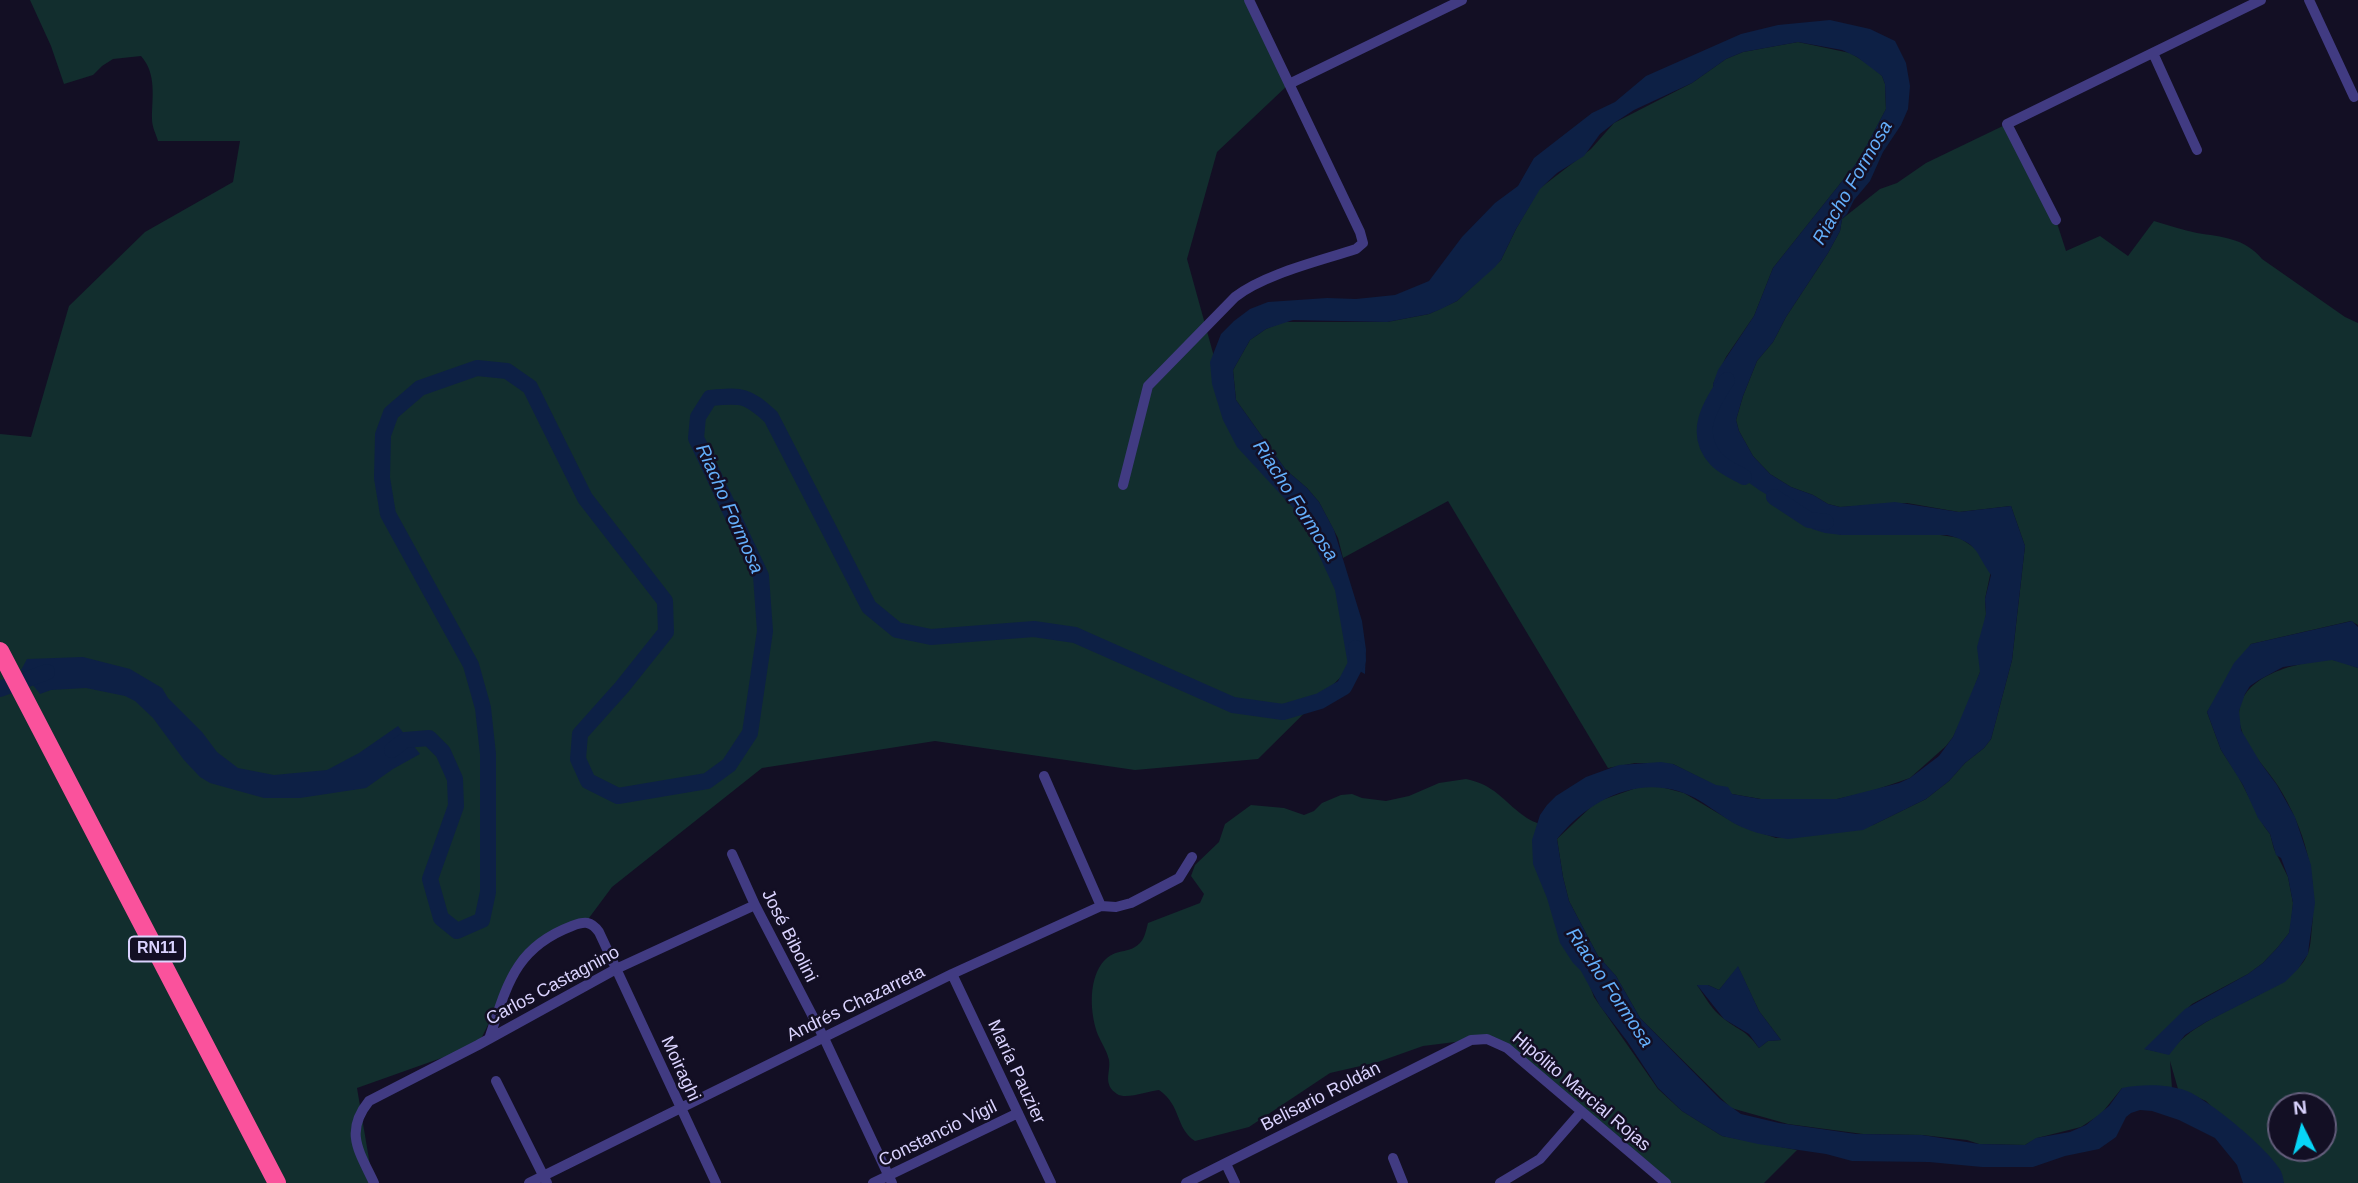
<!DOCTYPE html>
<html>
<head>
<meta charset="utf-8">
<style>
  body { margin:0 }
  #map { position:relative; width:2358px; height:1183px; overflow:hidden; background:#130f24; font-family:Helvetica,sans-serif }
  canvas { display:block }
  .north { position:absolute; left:2267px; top:1092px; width:70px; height:70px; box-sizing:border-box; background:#130f24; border:2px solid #635d7b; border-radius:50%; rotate:354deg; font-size:19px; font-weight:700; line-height:28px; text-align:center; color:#dad3fe }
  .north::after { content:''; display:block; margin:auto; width:24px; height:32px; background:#07d5f6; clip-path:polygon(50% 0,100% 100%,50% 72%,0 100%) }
</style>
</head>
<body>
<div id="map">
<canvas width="2358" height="1183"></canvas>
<div class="north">N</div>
</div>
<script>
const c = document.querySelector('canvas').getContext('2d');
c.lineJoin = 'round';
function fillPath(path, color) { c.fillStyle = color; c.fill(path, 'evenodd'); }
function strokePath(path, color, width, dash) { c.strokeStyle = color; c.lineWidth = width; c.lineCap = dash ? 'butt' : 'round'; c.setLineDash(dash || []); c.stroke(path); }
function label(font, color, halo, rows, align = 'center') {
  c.font = font + ' Helvetica,sans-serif'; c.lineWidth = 5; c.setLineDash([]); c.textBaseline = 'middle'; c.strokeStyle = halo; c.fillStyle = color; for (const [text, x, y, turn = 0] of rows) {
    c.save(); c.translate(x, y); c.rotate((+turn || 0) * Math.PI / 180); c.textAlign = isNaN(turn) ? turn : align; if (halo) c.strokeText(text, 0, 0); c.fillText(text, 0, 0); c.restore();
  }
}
const green = new Path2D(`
  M30 0H1249L1289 84 1217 152 1187 259 1226 400 1316 526 1358 660 1258 759 1135 770 935 741 762 768 612 887 586 922 555 932 517 966 478 1045 357 1088 373 1183H0V434L31 437 69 306 145 232 233 182 240 141H158C156 134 152 127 152 119 152 97 157 74 141 56L113 59 102 66 93 75 64 84 51 46Z
  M1798 42 1850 53 1870 65 1882 76 1885 84 1886 109 1859 160 1773 268 1754 316 1726 357 1713 384 1715 399 1706 420 1703 436 1716 459 1809 520 1841 535 1934 534 1960 538 1979 551 1992 566 1985 599 1986 614 1980 672 1966 710 1953 737 1946 746 1910 778 1869 792 1837 799H1761L1732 794 1673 764 1635 763 1608 768 1448 501 1343 558 1338 538 1319 502 1307 488 1286 470 1236 400 1233 370 1250 340 1266 329 1283 322H1387L1429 314 1457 301 1501 260 1516 229 1539 189 1591 149 1614 123 1692 83 1726 59 1743 52Z
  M2007 124 2056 220 2066 251 2100 236 2128 256 2154 221C2168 225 2183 230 2197 233 2222 237 2245 238 2262 259L2345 317 2358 323V625L2351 621 2251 644 2207 712 2221 750 2238 776 2264 826 2270 834 2274 849 2288 877 2293 903 2291 924 2289 933 2278 947 2263 963 2248 974 2192 1004 2145 1049 2169 1054C2198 1010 2293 994 2308 953 2311 945 2311 935 2312 927 2318 877 2305 829 2278 786 2266 767 2246 750 2241 728 2230 688 2270 671 2301 664 2311 662 2322 658 2333 660 2341 661 2350 665 2358 668V1183H2284L2206 1101 2178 1089 2170 1061 2172 1088H2122L2101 1114 2081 1127 2037 1138 2025 1145 1979 1144 1967 1140 1922 1135 1863 1134 1788 1124 1731 1108 1640 1018 1616 976 1598 956 1569 901 1563 877 1557 839 1592 806 1602 800 1639 787H1661L1684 793 1738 825 1776 838 1873 825 1926 799 1949 781 1965 763 1984 748 1991 739 2012 660 2025 546 2011 506 1959 512 1907 503 1840 507 1828 504 1813 495 1791 487 1770 474 1753 456 1739 431 1736 420 1743 396 1757 361 1773 342 1786 317 1828 253 1840 231 1842 219 1880 189 1897 183 1926 163ZM1738 967 1759 1011 1781 1040 1768 1041 1759 1048C1745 1029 1739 1031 1723 1018 1712 1010 1705 997 1697 985H1708L1719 990ZM2281 1106H2323V1148H2281Z
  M1466 779C1495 785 1502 800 1524 816 1531 822 1542 824 1550 828L1544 860 1594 997 1658 1089 1682 1111 1722 1136 1797 1150 1764 1183H1666L1507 1049 1471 1040 1423 1046 1378 1062 1330 1073 1249 1127 1195 1141C1175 1128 1182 1106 1159 1090 1148 1091 1126 1100 1117 1094 1102 1084 1111 1072 1109 1060 1107 1051 1102 1044 1098 1035 1091 1017 1089 990 1097 972 1110 944 1127 957 1140 943 1145 938 1146 930 1148 923L1200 903 1204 894 1191 876 1195 865 1219 842 1225 824 1251 805 1284 808 1304 815 1314 811 1322 803 1341 795 1352 794 1362 798 1386 801 1409 796 1439 783Z`);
const water = new Path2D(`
  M1830 20 1870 29 1895 41 1906 63 1910 86 1908 109 1901 125 1883 152 1870 181 1854 200 1847 214 1842 219 1840 231 1828 253 1786 317 1773 342 1757 361 1743 396 1736 420 1739 431 1753 456 1770 474 1791 487 1813 495 1828 504 1840 507 1895 502 1959 512 2011 506 2025 546 2012 660 1994 728 1991 739 1984 748 1965 763 1949 781 1926 799 1863 830 1788 839C1766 836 1745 831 1727 819 1716 812 1706 804 1695 798 1644 771 1590 798 1557 839L1563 877 1569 901 1598 956 1616 976 1640 1018 1720 1099 1741 1114 1779 1123 1856 1134 1922 1135 1979 1144 2025 1145 2036 1138 2070 1132 2086 1125 2109 1106 2122 1088C2142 1084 2168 1084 2187 1091 2209 1100 2266 1147 2279 1168 2282 1172 2283 1177 2284 1183H2243L2237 1165 2215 1138 2179 1120 2152 1111 2140 1110 2131 1113 2126 1117 2116 1137 2099 1149 2065 1156 2033 1167H1982L1929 1162 1852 1161 1826 1154 1758 1144 1722 1136 1682 1111 1658 1088 1627 1041 1600 1006 1581 971 1573 963 1560 943 1547 898 1533 864 1532 840 1540 815 1547 805 1556 796 1586 777 1619 765 1661 762 1673 764 1716 785 1728 787 1732 794 1760 799H1837L1899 783 1910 778 1939 756 1953 737 1980 672 1977 647 1986 614 1985 599 1991 575C1975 552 1979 543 1947 535H1841L1825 533 1812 529 1809 520 1759 490 1716 459 1706 420 1708 410 1715 399 1713 384 1718 370 1754 316 1773 268 1859 160 1886 109 1885 84 1882 76 1857 57 1842 50 1798 42 1743 52 1726 59 1692 83 1634 110 1614 123 1600 134 1584 156 1557 173 1540 189 1516 229 1501 260 1495 267 1457 301 1441 309 1429 314 1387 322 1293 320 1266 329 1250 340 1233 370 1236 400 1286 470 1307 488 1319 502 1334 530 1362 621 1366 650 1365 674 1348 665 1335 590 1307 529 1297 512 1237 447 1223 420 1212 384 1210 362 1221 334 1234 321 1250 309 1268 302 1327 298 1356 299 1395 295 1429 281 1462 237 1495 203 1518 186 1534 158 1592 113 1615 102 1646 76 1741 34 1778 25Z
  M2352 621 2358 627V668L2332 660 2283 667 2259 680 2250 686 2245 694 2239 711 2241 730 2260 762 2277 785 2295 817 2311 865 2315 903 2309 945 2308 954 2298 969 2285 982 2206 1022 2185 1035 2169 1055 2144 1049 2185 1009 2248 974 2263 963 2278 947 2289 933 2293 903 2288 877 2281 858 2276 855 2270 834 2258 818 2243 785 2221 750 2207 712 2234 663 2251 644Z
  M83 657 130 669 162 688 168 698 202 732 217 752 238 768 274 775 327 770 359 753 398 726 420 754 393 769 366 788 300 798H264L210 783 200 777 184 760 153 718 135 701 125 696 86 688 51 690 40 694 21 670 27 659Z
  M1738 966 1759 1011 1781 1040 1768 1041 1759 1048 1749 1034 1724 1019 1697 985H1708L1719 990Z`);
const river = new Path2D(`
  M1727 380C1711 405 1692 432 1716 459 1723 467 1735 472 1744 477
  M1774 497 1809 520 1826 522
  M0 689 47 672
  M392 750 405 740 429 738 443 752 455 779 456 806 430 879 441 918 457 931 482 920 488 892V754L483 708 471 665 388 514 382 478 383 435 391 413 420 388 477 368 507 371 530 387 585 498 665 601 666 632 622 687 580 734 578 759 588 781 618 796 707 781 729 765 750 733 765 631 761 576 696 438 698 417 710 398C743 395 747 395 771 417L869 607 897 630 931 637 1034 629 1075 635 1233 705 1283 712 1320 701 1344 687 1358 660 1356 648`);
const street = new Path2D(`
  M2309 0 2354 97
  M2153 53 2197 150
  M1289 84 1462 0
  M2056 220 2007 124 2261 0
  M1123 485 1148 386 1235 297C1264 274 1320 261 1356 249L1363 243 1360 232 1249 0
  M1044 776 1101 906
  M732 854 755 905 824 1038 892 1183
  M952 974 1051 1183
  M489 1039C507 986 514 948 572 926 585 921 591 921 599 932L716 1183
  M496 1081 547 1183
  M1393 1158 1403 1183
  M1226 1164 1235 1183
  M374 1183C359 1151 344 1132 369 1101L478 1045 616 969 755 905
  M529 1183 952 974 1101 906 1116 907 1131 903 1179 878 1192 857
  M873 1183 1018 1113
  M1186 1183 1471 1040 1487 1039 1507 1048 1666 1183
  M1500 1183 1540 1159 1581 1112`);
const highway = new Path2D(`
  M0 651 277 1183`);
const shields = [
  [157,949,56]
];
const shieldNames = [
  ["RN11",157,949]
];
const streetNames = [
  ["José Bibolini",789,936,63],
  ["Carlos Castagnino",553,986,-28],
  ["Andrés Chazarreta",856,1004,-26],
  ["Moiraghi",680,1069,65],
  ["María Pauzier",1016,1072,65],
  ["Hipólito Marcial Rojas",1581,1092,40],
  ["Belisario Roldán",1321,1097,-27],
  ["Constancio Vigil",938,1134,-26]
];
const waterNames = [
  ["Riacho Formosa",1853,183,-60],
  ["Riacho Formosa",1295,501,57],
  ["Riacho Formosa",729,509,66],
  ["Riacho Formosa",1609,988,56]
];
fillPath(green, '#122e2e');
fillPath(water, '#0d2045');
strokePath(river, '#0d2045', 16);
strokePath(street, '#413b82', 10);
strokePath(highway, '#fa529c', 18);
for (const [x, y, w] of shields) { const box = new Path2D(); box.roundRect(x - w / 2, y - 12.5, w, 25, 5); c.fillStyle = '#130f24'; c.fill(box); strokePath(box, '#dad3fe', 2); }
label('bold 16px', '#dad3fe', null, shieldNames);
label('18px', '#dad3fe', '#130f24', streetNames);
label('italic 19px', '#64affb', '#130f24', waterNames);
</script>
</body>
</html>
